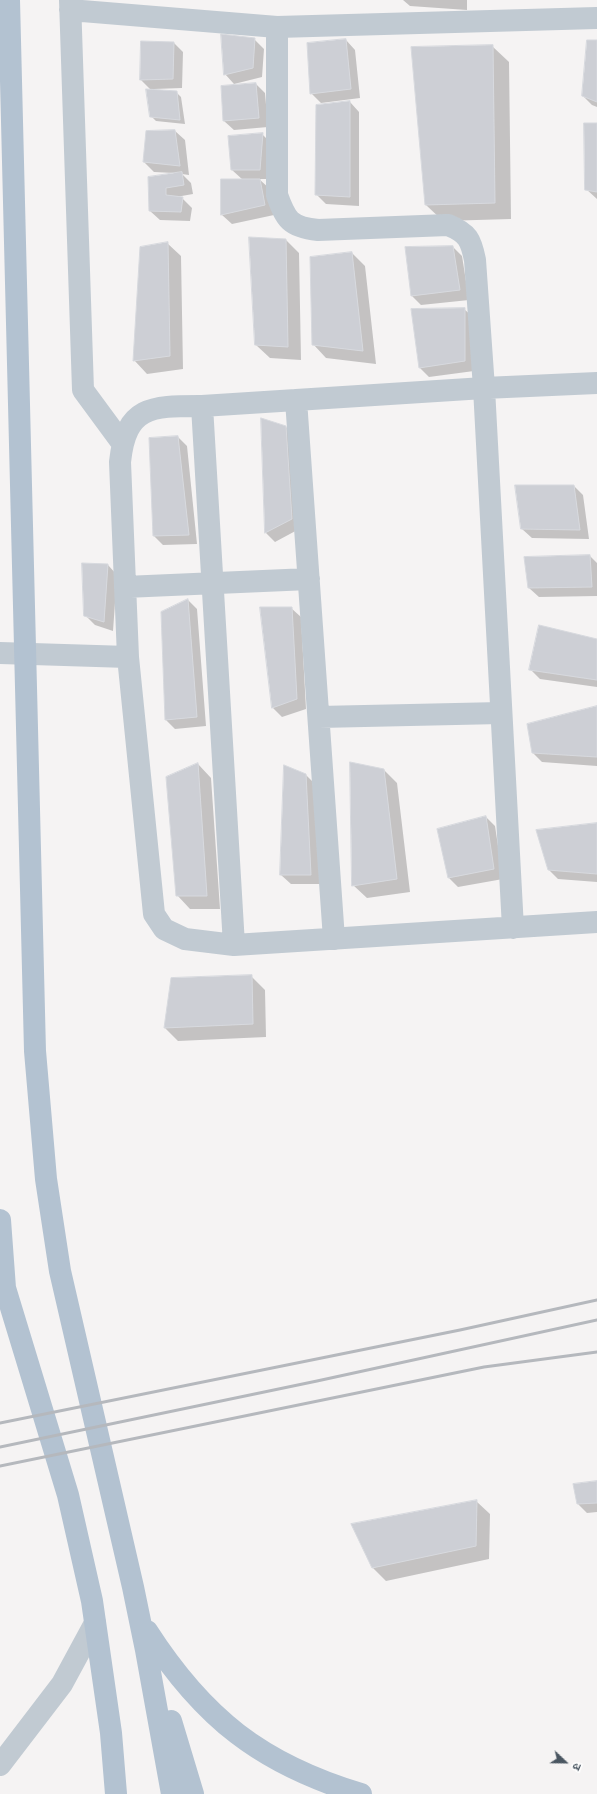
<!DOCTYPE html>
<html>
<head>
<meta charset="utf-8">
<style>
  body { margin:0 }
  #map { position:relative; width:597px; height:1794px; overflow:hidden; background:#f5f3f3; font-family:Raleway,"Noto Sans Devanagari",sans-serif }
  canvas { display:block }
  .north { position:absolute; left:545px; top:1742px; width:40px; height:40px; -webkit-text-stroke:3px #fff; paint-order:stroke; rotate:112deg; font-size:11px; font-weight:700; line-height:16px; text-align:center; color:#4a5661 }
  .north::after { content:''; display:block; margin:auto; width:14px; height:18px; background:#4a5661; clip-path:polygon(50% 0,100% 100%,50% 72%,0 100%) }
</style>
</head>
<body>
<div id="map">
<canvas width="597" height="1794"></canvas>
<div class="north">उ</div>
</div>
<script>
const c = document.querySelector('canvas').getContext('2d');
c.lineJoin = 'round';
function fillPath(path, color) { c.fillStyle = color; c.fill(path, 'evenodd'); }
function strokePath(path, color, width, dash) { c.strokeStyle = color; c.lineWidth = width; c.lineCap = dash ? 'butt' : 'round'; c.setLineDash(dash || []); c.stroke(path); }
const shadow = new Path2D(`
  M403 0H467V10L410 6Z
  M254 39 264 49 262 77 234 84 225 74Z
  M346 40 355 50 360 98 321 103 311 93Z
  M597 41V107L592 105 583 96Z
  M142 42 174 43 183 52 182 88 154 89V90L176 92 181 97 185 124 156 121 151 116V90L141 80Z
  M492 46 509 62 511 219 443 221 426 205Z
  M256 84 265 93 268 127 234 130 224 121 222 86Z
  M350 102 359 112V206L326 204 316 194 317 106Z
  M597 124V199L586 189Z
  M175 131 185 140 189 175 182 174 191 183 193 194 176 197 182 198 192 208 190 221 160 220 150 211 174 173 154 172 144 162Z
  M262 134 272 144 269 179H259L270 189 274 215 232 224 222 215V180H243L232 170Z
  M286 240 299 253 301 360 270 358 256 345Z
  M167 243 181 256 183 369 147 374 134 360Z
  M453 247 462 256 469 300 421 305 412 296Z
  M352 253 365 266 376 364 326 358 313 344Z
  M464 309 474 318V371L429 377 420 368 413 310Z
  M262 419 286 427 295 437 301 528 275 542 266 533Z
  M178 437 187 446 197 544 163 545 154 536Z
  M574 486 583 495 589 539 532 538 522 529Z
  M590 556 597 563V596L539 597 529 588Z
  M108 565 117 575 113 631 95 625 85 615Z
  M188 600 197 609 206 726 175 729 166 720 162 612Z
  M291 608 301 617 306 709 282 717 273 708Z
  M597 640V687L540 679 530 669Z
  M597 708V766L542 762 533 753Z
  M198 764 211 778 220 909H190L177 895Z
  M285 766 306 775 315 784 320 884H291L281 875Z
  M384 770 397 783 410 892 367 898 353 885Z
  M486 817 495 826 503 879 458 887 449 878Z
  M597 824V882L558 879 549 870Z
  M251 976 265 990 266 1037 178 1041 165 1028Z
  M597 1482V1512L587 1513 578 1504Z
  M476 1501 490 1514 489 1559 386 1581 373 1568Z`);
const building = new Path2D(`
  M221 34 255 38 253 68 224 75Z
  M346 39 351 89 310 94 307 43Z
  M587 40H597V102L582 96Z
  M141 41 174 42 173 79 140 80Z
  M493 45 495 203 425 205 411 47Z
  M256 83 259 118 223 121 221 86Z
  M146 89 177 91 180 120 150 117Z
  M350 101V197L315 195 316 105Z
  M584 123H597V192L585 190Z
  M175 130 180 166 143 162 146 131Z
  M263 133 260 170H231L228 136Z
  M182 172 184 185 166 188V195L183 197 181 212 149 211 148 177Z
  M221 179H260L265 205 221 215Z
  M249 237 286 239 288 347 255 345Z
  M168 242 170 356 133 361 140 247Z
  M453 246 460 290 411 296 405 247Z
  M352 252 363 351 312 345 310 257Z
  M465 308V361L419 368 411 309Z
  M261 418 286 426 292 519 265 533Z
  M178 436 189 535 153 536 149 438Z
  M515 485H574L580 530 521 529Z
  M590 555 592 587 528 588 524 557Z
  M82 563 108 564 104 622 84 616Z
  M188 599 197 717 165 720 161 612Z
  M260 607H292L297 699 272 708Z
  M539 625 597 639V680L529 670Z
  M597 706V757L532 753 527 724Z
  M350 762 384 769 397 879 352 886Z
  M198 763 207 896H176L166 777Z
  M284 765 306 774 311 875H280Z
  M486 816 494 869 448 878 437 829Z
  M597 823V874L548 870 536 830Z
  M252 975 253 1024 164 1028 171 978Z
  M597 1481V1503L577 1504 573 1484Z
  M477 1500 476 1546 372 1568 351 1524Z`);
const minor = new Path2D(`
  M70 0 83 390 122 443
  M70 10 277 27 597 18
  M277 27V195C286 220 290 227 318 230L448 225C468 233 471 240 475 260L484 388 513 928
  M597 383 484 388 202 406C152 406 126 405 120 462L128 657 154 914 164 929 185 939 234 945 597 922
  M296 400 334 939
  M202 406 234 945
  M125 587 309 579
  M0 653 128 657
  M319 717 501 713
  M0 1765 62 1684 95 1623`);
const major = new Path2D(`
  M9 0 35 1051 46 1179 60 1271 133 1587 146 1650 172 1794
  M0 1220 5 1288 68 1495 92 1601 111 1733 116 1794
  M147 1631C203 1718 261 1764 361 1794
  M171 1721 193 1794`);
const rail = new Path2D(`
  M0 1423 460 1330 597 1300
  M0 1447 317 1381 597 1320
  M0 1466 484 1367 597 1352`);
fillPath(shadow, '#0003');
fillPath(building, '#cdcfd5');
strokePath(building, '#d7d9de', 1);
strokePath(minor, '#c1cad2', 22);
strokePath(major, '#b3c2d1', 22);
strokePath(rail, '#b5b8bd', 3);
</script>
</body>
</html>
